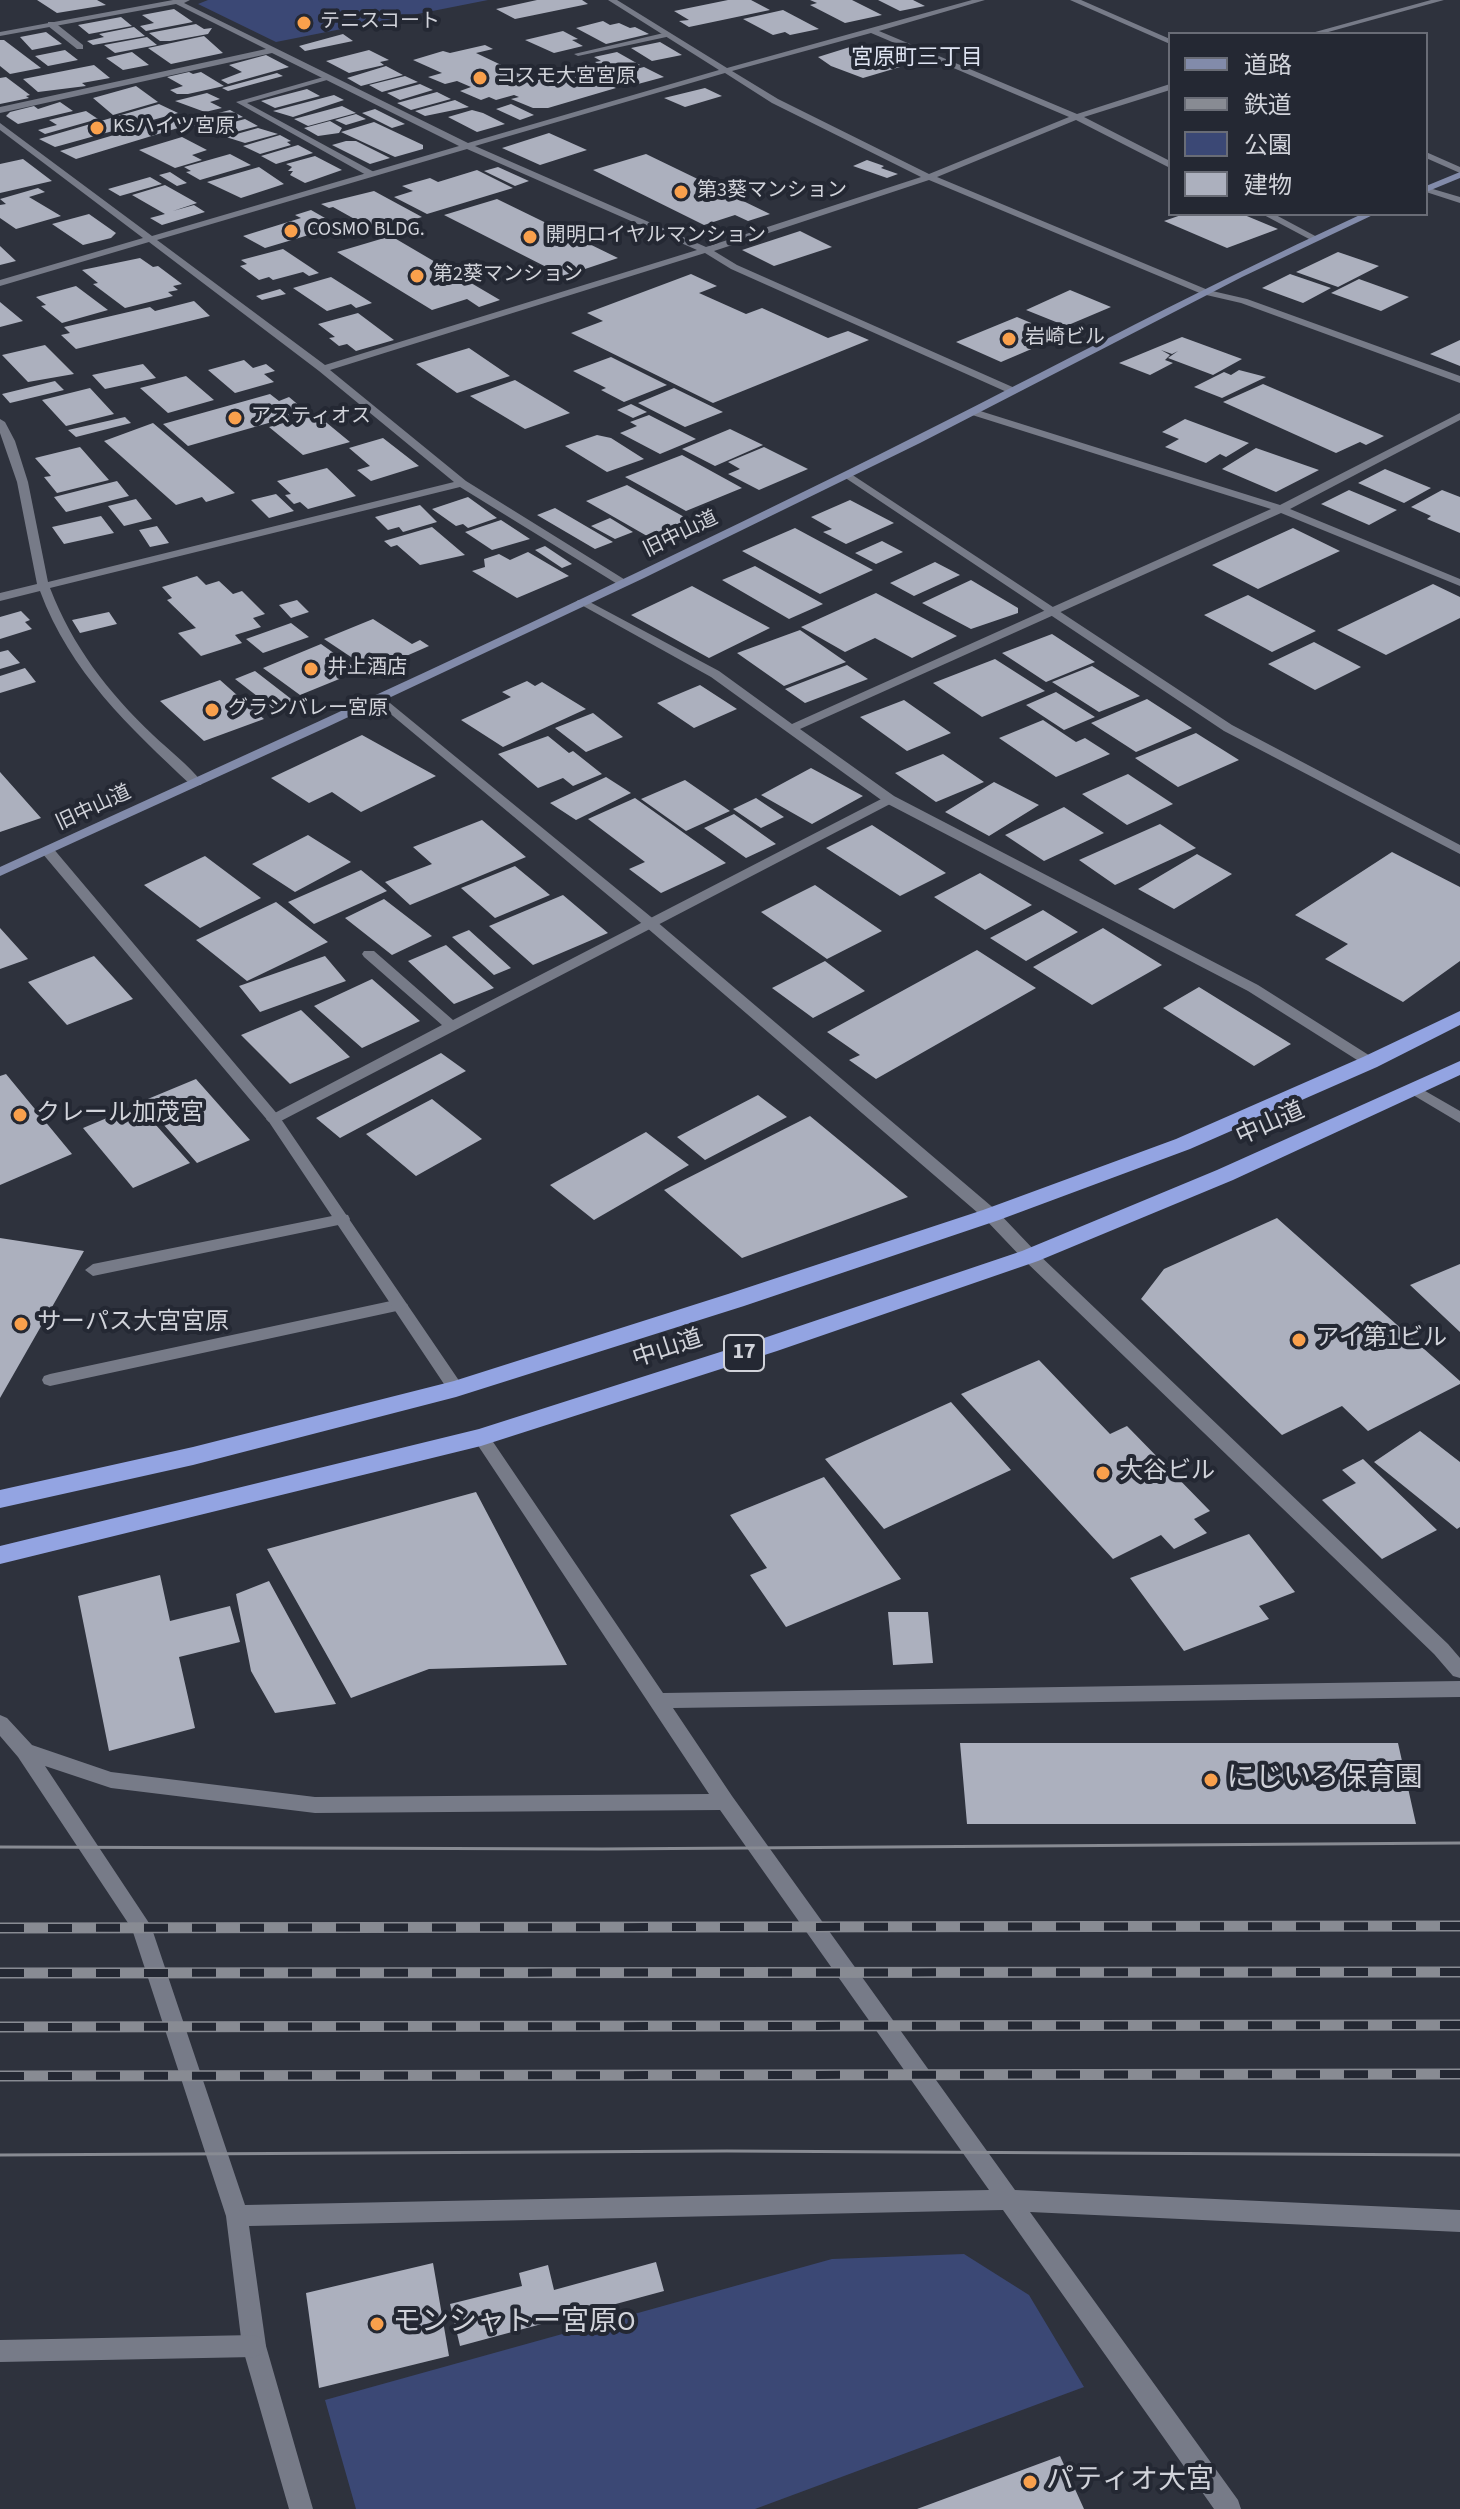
<!DOCTYPE html>
<html>
<head>
<meta charset="utf-8">
<style>
  body { margin:0 }
  #map { position:relative; width:1460px; height:2509px; overflow:hidden; background:#2e323d; font-family:"Source Sans 3","Noto Sans JP",sans-serif }
  canvas { display:block }
  .legend { position:absolute; left:1168px; top:32px; width:260px; height:184px; box-sizing:border-box; background:#242833; border:2px solid #696c76; margin:0; padding:10px 14px; list-style:none; font-size:24px; color:#d1d3da }
  .legend li { display:flex; align-items:center; gap:16px; height:40px }
  .legend b { width:40px; border:2px solid #696c76 }
</style>
</head>
<body>
<div id="map">
<canvas width="1460" height="2509"></canvas>
<ul class="legend">
<li><b style="height:10px;background:#828baa"></b>道路</li>
<li><b style="height:10px;background:#888b93"></b>鉄道</li>
<li><b style="height:22px;background:#3b4875"></b>公園</li>
<li><b style="height:22px;background:#acb0be"></b>建物</li>
</ul>
</div>
<script>
const c = document.querySelector('canvas').getContext('2d');
c.lineJoin = 'round';
function fillPath(path, color) { c.fillStyle = color; c.fill(path, 'evenodd'); }
function strokePath(path, color, width, dash) { c.strokeStyle = color; c.lineWidth = width; c.lineCap = dash ? 'butt' : 'round'; c.setLineDash(dash || []); c.stroke(path); }
function label(font, color, halo, rows, align = 'center') {
  c.font = font + ' "Source Sans 3","Noto Sans JP",sans-serif'; c.lineWidth = 8; c.setLineDash([]); c.textBaseline = 'middle'; c.strokeStyle = halo; c.fillStyle = color; for (const [text, x, y, turn = 0] of rows) {
    c.save(); c.translate(x, y); c.rotate((+turn || 0) * Math.PI / 180); c.textAlign = isNaN(turn) ? turn : align; if (halo) c.strokeText(text, 0, 0); c.fillText(text, 0, 0); c.restore();
  }
}
const green = new Path2D(`
  M208 0H488L276 42 198 4Z
  M964 2254 1029 2295 1084 2387 755 2509H356L325 2400 832 2259Z`);
const building = new Path2D(`
  M37 0H97L106 5 57 13Z
  M537 0H582L588 4 515 19 496 9Z
  M728 0H751L770 10 689 27 679 21 689 20 674 11Z
  M810 0H852L882 15 845 23 810 5 817 3Z
  M878 0H913L925 6 900 11Z
  M174 9 193 22 146 31 140 26 154 23 142 15Z
  M783 10 819 29 790 35 785 32 773 35 743 19Z
  M121 17 132 26 89 34 78 25Z
  M603 21 610 25 619 23 630 28 635 27 649 34 606 44 576 28Z
  M196 24 204 29 212 28 208 34 170 41H160L149 33Z
  M134 27 145 36 93 45 87 41 104 37 99 34Z
  M563 31 578 39 572 40 583 46 554 53 525 40Z
  M46 32 62 44 32 50 20 37Z
  M343 34 353 41 305 51 299 46Z
  M204 36 223 53 171 64 148 48Z
  M147 37 157 45 115 53 104 45Z
  M0 40H4L41 68 10 74 0 66Z
  M660 42 682 55 652 61 631 48Z
  M485 45 493 49 476 53 535 81 542 79 551 84 585 74 616 88 548 108H533L511 99 519 97 514 95 496 100 489 97 481 100 460 91 471 87 457 81 445 84 428 77 442 73 413 60 443 51 450 53Z
  M850 47 900 67 863 78 831 66 818 57Z
  M65 50 78 60 48 66 35 56Z
  M369 50 389 60 380 62 384 65 349 73 326 61Z
  M132 52 149 65 123 70 106 58Z
  M617 52 640 65 611 71 595 62 601 61 594 57Z
  M266 55 289 67 228 84 221 80 242 72 229 65Z
  M94 65 110 78 82 83 86 86 38 92 23 79Z
  M386 66 403 75 361 86 347 78Z
  M644 67 664 77 638 84 617 74Z
  M189 72 193 74 201 72 224 86 188 94H177L170 90 183 86 167 77Z
  M277 73 283 76 228 91 222 88Z
  M405 76 418 82 382 92 369 85Z
  M6 77 30 95 26 96 29 98 0 104V78Z
  M420 84 433 90 400 100 387 93Z
  M136 86 158 102 113 115 93 98Z
  M705 88 722 96 685 107 664 98Z
  M307 89 320 96 275 108 261 101Z
  M437 92 451 99 411 110 397 103Z
  M207 93 220 99 210 102 222 108 205 112 175 101Z
  M334 95 344 100 293 117 273 111Z
  M455 100 469 107 425 116 415 111Z
  M60 102 73 111 18 124 6 116 10 112 34 106 38 109Z
  M159 104 178 113 55 147 39 139Z
  M511 104 534 115 520 120 496 109Z
  M342 106 356 113 308 126 294 119Z
  M375 109 405 124 392 128 362 113Z
  M230 110 243 117 208 126 195 119Z
  M472 110 483 113 505 124 477 132 448 117Z
  M86 111 98 119 45 134 38 130 57 125 49 120Z
  M356 114 366 119 346 125 335 120Z
  M178 116 198 125 182 130 178 128 76 159 60 151Z
  M245 119 258 126 224 135 211 128Z
  M330 121 342 128 339 133 318 136 304 128Z
  M374 122 423 145V149L395 157 341 132Z
  M258 128 278 134 245 143 226 137Z
  M549 133 587 150 540 165 502 148Z
  M280 135 291 141 287 142 291 145 260 154 243 146Z
  M182 137 207 150 192 155 202 160 175 168 139 150Z
  M346 141H356L390 158 370 164 332 145Z
  M298 145 313 153 276 164 261 156Z
  M230 154 251 165 200 180 186 172 191 171 184 167Z
  M646 154 770 214 748 221 735 215 704 225 593 170Z
  M315 156 342 170 305 183 290 175 293 171H288L292 167 286 164Z
  M23 159 52 181 0 193V164Z
  M867 160 884 166 881 168 898 174 887 178 853 166Z
  M259 167 284 184 241 198 207 182Z
  M498 167 529 181 515 186 484 171Z
  M477 170 513 188 427 214 394 197 413 191 402 186 430 178 438 182Z
  M170 172 187 183 177 186 159 175Z
  M150 177 162 184 120 196 108 189Z
  M165 185 197 203 173 211 194 205 205 212 162 225 150 218 165 214 132 195Z
  M38 188 45 192 29 197 61 216 16 229 0 218V205L6 204 0 199Z
  M374 191 422 217 376 231 333 207 329 208 321 204Z
  M497 199 618 258 564 276 444 215Z
  M311 210 339 226 265 248 243 236 301 218 295 215Z
  M89 214 116 233 111 238 83 245 52 224Z
  M1184 214H1242L1278 229 1227 248 1164 221Z
  M800 231 832 247 774 266 742 250Z
  M391 236 500 300 479 307 467 299 432 310 337 252Z
  M0 246 16 261 0 265Z
  M283 249 319 273 309 276 303 272 273 280 269 277 259 280 240 266 247 264 241 260Z
  M1338 252 1379 266 1338 287 1296 272Z
  M140 258 153 267 158 266 182 284 173 286 178 290 168 292 173 296 125 308 93 284 98 283 82 270Z
  M691 274 717 286 699 293 746 314 762 308 828 338 848 331 869 340 713 403 571 333 603 321 587 313Z
  M1290 274 1331 288 1303 303 1262 288Z
  M331 277 372 303 356 308 351 304 327 311 293 288Z
  M1359 279 1409 297 1381 311 1331 293Z
  M76 286 108 310 62 323 41 306 46 305 36 297Z
  M280 289 286 294 262 300 256 296Z
  M1070 290 1111 307 1066 326 1026 310Z
  M194 301 210 316 76 349 61 335 70 333 64 327 150 307 155 311Z
  M0 302 23 321 0 327Z
  M358 313 394 340 356 351 347 344 339 346 329 338 335 337 318 324Z
  M1017 317 1062 336 1001 362 956 342Z
  M1182 337 1242 359 1213 375 1168 358 1178 351 1172 354 1161 350 1170 355 1165 360 1173 363 1150 375 1119 363Z
  M1460 340V366L1430 354Z
  M45 345 74 374 28 382 2 355Z
  M469 348 510 376 457 393 416 364Z
  M611 357 667 385 624 402 601 390 606 388 573 371Z
  M244 360 253 368 266 364 275 371 264 374 274 382 235 393 208 370Z
  M143 364 156 378 105 389 92 375Z
  M1239 370 1266 377 1222 398 1194 387 1224 372 1231 375Z
  M186 376 214 400 168 413 140 388Z
  M515 380 570 413 525 429 470 396Z
  M55 381 64 390 10 403 2 394Z
  M1263 384 1384 436 1366 445 1360 442 1336 453 1223 402Z
  M90 388 114 414 66 426 42 400Z
  M674 388 723 412 685 427 638 403Z
  M270 394 279 401 289 397 307 412 188 446 163 424Z
  M631 404 647 412 633 418 617 410Z
  M316 414 350 442 303 455 269 427Z
  M649 415 696 439 660 454 620 433 637 426 630 422Z
  M125 417 131 423 76 437 68 430Z
  M1185 419 1249 443 1226 457 1220 454 1206 463 1165 447 1179 439 1162 432Z
  M153 423 235 493 206 502 202 497 176 505 104 441Z
  M730 429 763 445 715 466 682 449Z
  M597 435 611 438 644 459 607 472 565 446Z
  M383 438 419 466 371 481 357 470 370 466 349 448Z
  M80 447 109 480 57 493 44 477 51 476 35 458Z
  M764 447 808 469 759 490 728 474 740 469 728 462Z
  M1256 448 1319 470 1276 492 1222 469Z
  M682 455 742 488 686 511 625 477Z
  M327 468 356 496 308 509 300 502 294 504 285 495 291 494 277 481Z
  M1385 469 1431 488 1404 503 1358 483Z
  M117 481 129 496 66 512 54 497Z
  M627 485 695 523 654 540 586 501Z
  M1349 490 1397 510 1369 525 1321 504Z
  M1442 490 1460 497V533L1427 519 1431 516 1411 507Z
  M276 494 294 511 269 518 251 500Z
  M468 497 497 518 468 528 463 524 456 526 432 509Z
  M136 499 152 519 124 526 108 506Z
  M850 500 894 523 846 544 823 532 832 529 811 517Z
  M420 505 437 522 403 532 399 527 388 530 375 517Z
  M555 508 613 542 595 549 537 515Z
  M101 516 114 533 64 544 52 527Z
  M610 518 633 532 615 539 591 526Z
  M501 520 530 539 492 550 465 532Z
  M157 526 169 543 150 547 139 530Z
  M432 527 465 555 420 565 397 545 391 547 384 541Z
  M795 528 873 570 820 594 742 551Z
  M1293 528 1340 551 1258 589 1212 565Z
  M882 541 903 552 876 564 855 553Z
  M545 546 572 564 562 568 535 550Z
  M528 552 569 576 517 598 472 571 485 567 484 559 499 554 510 560Z
  M935 562 960 575 914 596 890 583Z
  M755 566 823 604 789 619 722 580Z
  M197 576 206 585 219 581 233 594 242 591 265 614 253 618 261 627 235 635 242 643 201 656 178 633 196 628 167 600 172 598 162 587Z
  M971 580 1018 608V613L971 629 922 603Z
  M1433 584 1460 597V618L1386 655 1337 630Z
  M692 586 770 628 709 658 631 615Z
  M876 593 957 636 912 658 875 638 845 652 801 627Z
  M1248 595 1316 631 1272 652 1204 615Z
  M297 600 309 612 291 618 279 605Z
  M21 611 30 620 25 622 32 629 0 639V617Z
  M109 612 117 624 80 633 72 620Z
  M373 619 412 644 420 640 429 646 372 671 324 639Z
  M291 623 309 637 263 653 246 639Z
  M800 630 846 662 784 686 737 653Z
  M1052 634 1095 662 1046 682 1002 653Z
  M1314 642 1361 667 1315 690 1268 664Z
  M321 644 359 671 300 695 263 668Z
  M8 650 20 663 0 669V652Z
  M995 659 1045 691 982 717 933 683Z
  M847 665 868 679 805 703 785 689Z
  M1092 666 1140 696 1099 712 1052 682Z
  M25 668 36 682 0 693V676Z
  M255 671 299 705 279 713 235 679Z
  M220 680 264 719 204 741 160 701Z
  M527 681 535 686 542 682 586 709 503 747 461 720 511 697 502 692Z
  M700 685 737 709 694 728 657 703Z
  M1056 692 1095 717 1064 730 1026 705Z
  M1147 699 1192 728 1136 752 1091 723Z
  M904 700 951 733 907 751 860 717Z
  M593 713 623 737 586 752 555 728Z
  M1043 720 1076 742 1085 738 1110 754 1056 777 999 738Z
  M1196 733 1239 760 1178 787 1135 758Z
  M362 735 436 776 361 812 332 792 309 803 271 778Z
  M548 736 569 753 573 751 602 774 573 786 563 778 538 788 498 754Z
  M943 754 984 782 936 802 895 773Z
  M811 768 863 796 812 824 761 795Z
  M0 772 41 818 0 832Z
  M1128 774 1173 804 1127 825 1082 794Z
  M606 777 631 793 576 820 550 803Z
  M685 780 730 811 686 831 641 799Z
  M994 782 1039 805 989 836 945 812Z
  M635 798 726 863 661 893 629 869 645 862 588 819Z
  M756 798 784 817 761 828 733 809Z
  M1064 807 1104 833 1044 861 1005 835Z
  M734 814 776 844 746 858 704 828Z
  M482 820 526 857 410 905 385 882 432 864 413 847Z
  M1160 824 1196 848 1115 885 1079 860Z
  M872 825 946 873 900 896 826 848Z
  M308 835 351 862 295 892 252 864Z
  M1392 852 1460 887V961L1403 1002 1325 959 1348 944 1295 915Z
  M1197 854 1232 874 1174 909 1138 889Z
  M205 856 261 898 200 928 144 885Z
  M515 866 550 895 495 918 461 888Z
  M361 870 387 891 314 924 288 902Z
  M980 873 1032 905 985 930 934 897Z
  M815 885 882 931 827 959 761 912Z
  M563 895 608 933 533 965 489 926Z
  M384 899 432 936 392 955 345 918Z
  M276 902 328 942 247 981 196 940Z
  M1043 910 1078 932 1026 961 990 938Z
  M0 928 28 959 0 969Z
  M1103 928 1162 965 1092 1005 1033 967Z
  M469 930 511 968 494 975 452 937Z
  M446 945 494 988 454 1004 408 961Z
  M977 950 1036 988 876 1079 849 1060 860 1055 827 1032Z
  M94 956 133 999 67 1025 28 982Z
  M325 956 346 981 260 1012 239 986Z
  M825 961 865 991 813 1018 772 988Z
  M372 979 420 1021 362 1048 314 1006Z
  M1199 987 1291 1044 1254 1066 1163 1008Z
  M301 1010 350 1057 290 1084 241 1035Z
  M441 1053 466 1071 340 1138 316 1118Z
  M6 1074 72 1154 0 1185V1076Z
  M196 1079 250 1140 197 1163 143 1101Z
  M758 1095 787 1117 705 1160 677 1137Z
  M432 1099 482 1139 416 1176 366 1134Z
  M138 1105 190 1163 133 1188 83 1128Z
  M810 1116 908 1197 742 1258 664 1190Z
  M646 1132 689 1165 594 1220 550 1185Z
  M1277 1218 1460 1381V1384L1368 1431 1342 1406 1282 1435 1141 1299 1164 1269Z
  M0 1238 84 1251 0 1398Z
  M1460 1264V1332L1410 1285Z
  M1039 1360 1110 1434 1127 1426 1210 1511 1194 1519 1207 1533 1174 1549 1161 1535 1113 1559 961 1394Z
  M951 1402 1011 1470 884 1529 825 1459Z
  M1420 1431 1460 1462V1527L1457 1529 1374 1462Z
  M1363 1459 1437 1530 1382 1559 1322 1500 1356 1483 1342 1470Z
  M824 1477 901 1579 786 1627 750 1575 767 1568 730 1515Z
  M476 1492 567 1665 429 1669 351 1698 267 1549Z
  M1249 1534 1295 1592 1259 1606 1269 1619 1184 1651 1130 1578Z
  M160 1575 170 1621 230 1606 240 1642 179 1657 195 1728 109 1751 78 1596Z
  M269 1581 336 1704 275 1713 251 1671 236 1594Z
  M888 1612H928L933 1663 893 1665Z
  M960 1743H1398L1416 1824H967Z
  M656 2262 664 2291 460 2346 450 2304 522 2286 519 2273 548 2265 554 2290Z
  M433 2263 449 2356 319 2388 306 2293Z
  M1060 2456 1084 2509H917Z`);
const service = new Path2D(`
  M48 22H54L83 45V49H77L48 26Z
  M668 32 671 36 578 56 574 54Z
  M327 76 334 78 247 103 374 172V176H368L236 102Z
  M889 795 894 796V802L279 1122H269L266 1119 269 1116 442 1025 364 957 362 954 364 951H374L453 1020Z
  M342 1214 348 1215 350 1219 348 1223 93 1276 85 1270 93 1264Z
  M400 1299 408 1305 406 1309 50 1386 44 1384 42 1380 44 1376 50 1374Z`);
const minor = new Path2D(`
  M173 0H190L184 3 468 143 719 70 608 0H617L727 68 972 0H985L879 31 1077 114 1170 84V90L1084 117 1170 161V168L1076 120 937 177 1208 290 1247 299 1460 376V383L1241 303 1202 294 929 180 714 251 737 265 1017 389V393H1009L731 269 705 253 330 370 466 481 627 581V585H619L460 487 50 588C73 647 107 691 153 735 169 750 188 765 202 782L201 785H191C129 727 70 672 40 591L0 601V593L37 584 17 482 0 433V419L5 422 15 441 28 482 48 582 454 482 319 371 149 242 0 286V280L143 238 0 130V123L152 236 459 146 272 53 0 113V107L266 49 176 4 0 36V32ZM871 33 1069 117 929 174 778 99 732 71ZM725 73 772 103 921 177 706 247 475 146ZM467 149 697 250 325 365 157 240Z
  M1070 0H1081L1170 39V44Z
  M1431 0H1444L1321 34H1308Z
  M1426 152 1460 167V173L1426 158Z
  M1262 214H1274L1319 238 1311 240Z
  M969 410H977L1280 505 1460 413V420L1290 509 1460 579V586L1281 513 800 729 894 796 1258 985 1375 1059 1377 1062 1375 1065H1365L1248 991 884 802 711 677 576 602 578 600H586L719 671 792 724 1271 509 969 414Z
  M379 694 656 921 997 1211 999 1215 997 1219H985L646 927 375 701V695Z
  M47 846 52 847 279 1116 462 1385 464 1389 462 1393H450L269 1122 42 853 40 850Z
  M1413 1084 1460 1111V1123L1408 1092 1406 1089Z
  M481 1431 487 1433 663 1693 1460 1681V1697L673 1708 732 1796 1015 2190 1460 2210V2232L1030 2212 1238 2500 1241 2509H1214L1003 2210 249 2226 266 2346 313 2509H289L242 2346 226 2216 132 1929 18 1757 0 1736V1715L7 1718 32 1745 111 1772 315 1797 709 1794 475 1441 472 1437 475 1433ZM45 1766 111 1788 315 1813 720 1810 989 2190 245 2205 151 1926Z`);
const tertiary = new Path2D(`
  M1426 187 1460 197V203L1426 192Z
  M848 472 1232 725 1460 845V854L1224 731 844 477V473Z
  M991 1210 997 1211 1036 1252 1448 1644 1460 1658V1678L1453 1676 1434 1654 1024 1260 985 1219 983 1215 985 1211Z
  M254 2335 262 2338 266 2346 262 2354 254 2357 0 2362V2340Z`);
const secondary = new Path2D(`
  M1460 172V178L1426 192V186Z
  M1362 214H1375L1242 277 920 443 644 578 325 728 0 876V867C283 738 567 609 846 471 1019 386 1187 294 1362 214Z`);
const trunk = new Path2D(`
  M1460 1011V1025L1377 1067 1190 1149 999 1220 744 1306 456 1397 193 1465 0 1508V1490L193 1447 454 1381 728 1294 983 1210 1176 1139 1363 1057Z
  M1460 1061V1075L1233 1180 1038 1261 777 1351 481 1446 0 1564V1546L479 1429 761 1339 1022 1251 1217 1170Z`);
const tram = new Path2D(`
  M0 1847 602 1849 1460 1843
  M0 2155 727 2151 1460 2155`);
const rail = new Path2D(`
  M0 1928 1460 1926
  M0 1973 1460 1972
  M0 2027 1460 2025
  M0 2076 1460 2074`);
const markers = [
  [304,23,8,"#f9a04c"],
  [480,78,8,"#f9a04c"],
  [97,128,8,"#f9a04c"],
  [681,192,8,"#f9a04c"],
  [291,231,8,"#f9a04c"],
  [530,237,8,"#f9a04c"],
  [417,276,8,"#f9a04c"],
  [1009,339,8,"#f9a04c"],
  [235,418,8,"#f9a04c"],
  [311,669,8,"#f9a04c"],
  [212,710,8,"#f9a04c"],
  [20,1115,8,"#f9a04c"],
  [21,1324,8,"#f9a04c"],
  [1299,1340,8,"#f9a04c"],
  [1103,1473,8,"#f9a04c"],
  [1211,1780,8,"#f9a04c"],
  [377,2324,8,"#f9a04c"],
  [1030,2482,8,"#f9a04c"]
];
const farPoinames = [
  ["テニスコート",320,23],
  ["コスモ大宮宮原",496,78],
  ["KSハイツ宮原",113,128],
  ["第3葵マンション",697,192],
  ["COSMO BLDG.",307,231],
  ["開明ロイヤルマンション",546,237],
  ["第2葵マンション",433,276],
  ["岩崎ビル",1025,339],
  ["アスティオス",251,418],
  ["井上酒店",327,669],
  ["グランバレー宮原",228,710]
];
const farStreetnames = [
  ["旧中山道",681,535,-26],
  ["旧中山道",94,809,-25]
];
const farNeighbourhoodnames = [
  ["宮原町三丁目",917,59]
];
const shields = [
  [744,1353,40]
];
const shieldNames = [
  ["17",744,1353]
];
const poiNames = [
  ["クレール加茂宮",36,1115],
  ["サーパス大宮宮原",37,1324],
  ["アイ第1ビル",1315,1340],
  ["大谷ビル",1119,1473]
];
const streetNames = [
  ["中山道",1271,1125,-24],
  ["中山道",668,1350,-18]
];
const nearPoinames = [
  ["にじいろ保育園",1227,1780],
  ["モンシャトー宮原O",393,2324],
  ["パティオ大宮",1046,2482]
];
fillPath(green, '#3b4875');
fillPath(building, '#acb0be');
fillPath(service, '#777b88');
fillPath(minor, '#777b88');
fillPath(tertiary, '#777b88');
fillPath(secondary, '#828baa');
fillPath(trunk, '#93a4e2');
strokePath(tram, '#888b93', 3);
strokePath(rail, '#888b93', 11);
strokePath(rail, '#242833', 8, [24]);
for (const [x, y, r, color] of markers) { const dot = new Path2D(); dot.arc(x, y, r, 0, 2 * Math.PI); c.fillStyle = color; c.fill(dot); strokePath(dot, '#242833', 3); }
label('20px', '#d1d3da', '#242833', farPoinames, 'left');
label('20px', '#d1d3da', '#242833', farStreetnames);
label('22px', '#dfe4f2', '#242833', farNeighbourhoodnames);
for (const [x, y, w] of shields) { const box = new Path2D(); box.roundRect(x - w / 2, y - 18, w, 36, 6); c.fillStyle = '#242833'; c.fill(box); strokePath(box, '#d1d3da', 2); }
label('bold 22px', '#d1d3da', null, shieldNames);
label('24px', '#d1d3da', '#242833', poiNames, 'left');
label('24px', '#d1d3da', '#242833', streetNames);
label('28px', '#d1d3da', '#242833', nearPoinames, 'left');
</script>
</body>
</html>
